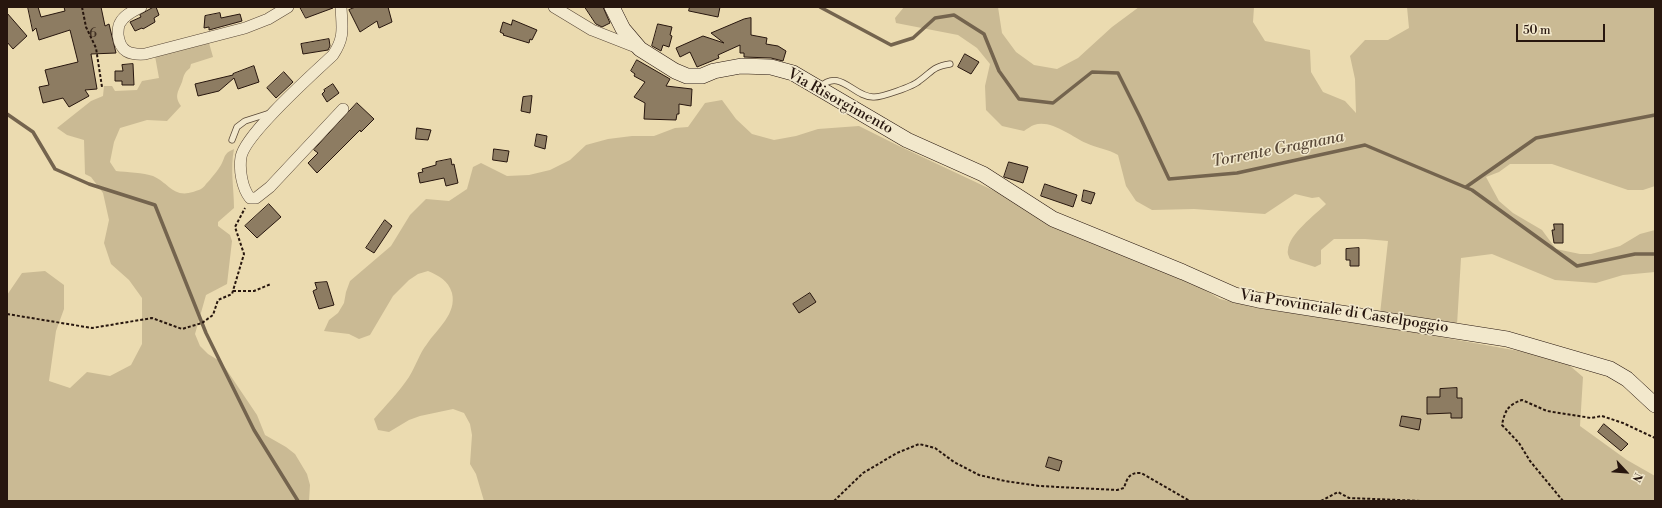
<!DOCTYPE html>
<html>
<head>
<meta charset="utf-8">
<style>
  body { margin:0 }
  #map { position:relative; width:1662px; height:508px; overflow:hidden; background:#ebdbb0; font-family:"Libre Bodoni",serif }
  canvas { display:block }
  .frame { position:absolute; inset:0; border:8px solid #27160e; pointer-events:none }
  .north { position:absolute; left:1606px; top:452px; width:40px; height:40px; -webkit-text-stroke:3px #f2e8cc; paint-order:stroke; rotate:116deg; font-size:11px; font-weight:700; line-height:16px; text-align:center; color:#27160e }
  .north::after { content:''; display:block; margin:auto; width:14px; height:18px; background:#27160e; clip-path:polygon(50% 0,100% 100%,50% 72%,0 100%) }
  .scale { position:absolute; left:1516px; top:24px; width:89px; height:18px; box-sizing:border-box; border:2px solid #27160e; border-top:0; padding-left:5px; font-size:12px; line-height:14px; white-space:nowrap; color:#27160e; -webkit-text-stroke:3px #f2e8cc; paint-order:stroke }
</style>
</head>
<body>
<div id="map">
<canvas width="1662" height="508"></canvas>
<div class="frame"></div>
<div class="north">N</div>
<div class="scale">50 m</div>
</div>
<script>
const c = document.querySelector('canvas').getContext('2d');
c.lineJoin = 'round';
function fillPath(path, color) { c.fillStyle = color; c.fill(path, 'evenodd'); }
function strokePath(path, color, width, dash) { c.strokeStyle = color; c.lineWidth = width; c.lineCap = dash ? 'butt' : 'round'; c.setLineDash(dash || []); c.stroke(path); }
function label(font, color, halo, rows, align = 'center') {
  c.font = font + ' "Libre Bodoni",serif'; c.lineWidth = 3; c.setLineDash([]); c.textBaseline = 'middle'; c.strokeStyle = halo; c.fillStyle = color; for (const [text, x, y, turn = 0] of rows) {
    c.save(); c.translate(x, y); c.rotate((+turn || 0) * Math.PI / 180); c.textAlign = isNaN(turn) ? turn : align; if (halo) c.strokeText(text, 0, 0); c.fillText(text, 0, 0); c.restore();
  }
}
const green = new Path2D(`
  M904 7H998L1002 33 1016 52 1034 65 1057 69 1078 58 1112 27 1139 7H1254L1253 22 1265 41 1310 50 1311 72 1323 92 1345 101 1356 113 1355 79 1350 56 1365 40H1388L1409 28 1407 7H1655V186L1643 190H1628L1552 164H1510L1499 172 1486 177 1499 201 1513 213 1542 230 1556 249 1580 254H1591L1620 246 1640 234 1655 230V272L1623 275 1596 283 1555 280 1492 254 1461 258 1457 325 1380 314 1388 241 1365 239H1334L1321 250V264L1315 267 1290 259C1289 257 1287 253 1288 250 1289 234 1315 215 1326 204L1319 197 1312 198 1295 194 1265 214 1194 209 1152 210 1136 201 1126 186 1118 155C1108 149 1097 148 1086 143 1072 137 1051 119 1034 125 1031 126 1027 129 1024 131L1002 126 986 110 985 86 990 64 977 48 958 35 896 23 895 18Z
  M209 43 213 57 191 64 190 68C184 73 184 75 182 82 178 92 174 96 181 106L167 121 147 120 120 128 114 142 110 162 116 171C126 172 144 173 153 176 169 183 173 198 193 192 199 190 203 189 206 184 211 179 218 170 221 165 226 156 223 154 234 149 230 169 234 188 234 208L218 222V226L230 235 232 241 227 284 206 295 195 334 200 346 208 354 218 360 226 369 257 415 265 435 286 447 295 454 307 474 310 485 309 501H7V295L22 273 45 271 64 285V309L56 331 49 381 70 388 87 372 110 376 131 365 142 344V298L129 280 111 264 104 243 109 220 103 193 91 177 85 174 84 140 67 135 57 128 91 101 103 96 104 86H112L115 91 137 90 142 81 159 78 155 56Z
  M722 100 736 119 752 134 774 140 796 136 818 129 859 126 899 146 1103 242 1188 280 1220 299 1256 308 1390 328 1530 353 1569 365 1583 377 1580 426 1627 460 1655 476V501H484L476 474 470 464 472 435 470 424 464 413 453 409 420 416 409 420 389 432 378 430 374 419C386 405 399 392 409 377 416 366 419 354 427 344 437 329 457 314 452 293 448 280 439 276 428 271L418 274 409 280 393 296 370 335 359 339 349 334 324 331 329 320 338 313 344 303 346 292 350 281 391 246 410 215 426 199 449 201 467 189 473 167 481 163 507 176 529 175 550 170 570 160 586 145 608 139 632 136H654L675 128 688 127 705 103Z`);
const stream = new Path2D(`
  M820 7 891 45 913 38 935 18 954 15 984 34 999 71 1019 99 1053 103 1092 72 1118 73 1140 117 1169 179 1237 173 1365 145 1472 190 1577 266 1635 254H1655
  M7 114 33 132 55 169 89 184 155 205 206 333 254 430 298 501
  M1466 187 1536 138 1655 115`);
const building = new Path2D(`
  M28 7H38L41 17 65 11 64 7H101L105 26 109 24 116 53 91 54 97 89 85 90 89 96 69 107 63 98 43 103 39 87 49 85 45 70 78 62 70 30 39 40 36 28 33 31Z
  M154 7H156L159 15 154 18 155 22 143 29 142 28 135 31 130 22 141 17 140 15Z
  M300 7H332L333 8 306 18Z
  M356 7H388L392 22 379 28 377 21 360 32 349 10Z
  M585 7H603L610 23 602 27 596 24Z
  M690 7H720L718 17 689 11Z
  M7 13 27 36 13 49 7 42Z
  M220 13 221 18 240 14 242 21 209 30V27L204 28 205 16Z
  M751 18V35L767 38 766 44 778 46 786 51 783 61 771 58 744 57V53H740V45L718 55 719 58 697 67 690 52 680 57 676 48 703 36 724 43 711 33 744 19Z
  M513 20 537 30 532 40 530 39 529 43 503 35 504 34 500 32 503 22 511 25Z
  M658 24 672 27 670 35 672 36 669 47 663 45 661 51 652 46Z
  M329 39 330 46 328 50 303 54 301 44Z
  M965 54 979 62 971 74 958 67Z
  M637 60 670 79 666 86 692 89 691 106 679 104V114H677L676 120 644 119 645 103 634 97 645 82 634 76 635 74 631 71Z
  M133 64 134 85H122V81H115V71H123L122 65Z
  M254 66 259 82 238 89 234 78 219 91 198 96 195 84 233 75V74Z
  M284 72 293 82 276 98 267 88Z
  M333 84 339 93 327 102 322 94 325 91 324 90Z
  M532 96 530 113 521 111 523 97Z
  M357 103 374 119 361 132 360 130 317 173 308 163 318 153 314 150Z
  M417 128 431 130 428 140 416 139Z
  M537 134 547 136 545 149 535 146Z
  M494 149 509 151 507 162 493 160Z
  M451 159 452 165 454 164 458 183 446 186 444 178 420 183 418 173 423 172 422 169 436 165V162Z
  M1009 162 1028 167 1023 183 1004 177Z
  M1045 184 1077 195 1073 207 1041 196Z
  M1084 190 1095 193 1091 204 1082 201Z
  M269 204 281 217 257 238 245 226Z
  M385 220 392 226 374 253 366 248Z
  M1554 224H1563V243H1554L1552 230H1554Z
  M1359 248V266H1350V260H1346V249Z
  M327 282 334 305 319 309 313 291 317 289 315 283Z
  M810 293 816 302 799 313 793 304Z
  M1457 388V398H1462V418H1451V413L1427 414V397H1440V389Z
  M1402 416 1421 419 1419 430 1400 426Z
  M1604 424 1628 444 1621 451 1598 432Z
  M1049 457 1062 461 1059 471 1046 467Z`);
const path = new Path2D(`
  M82 7 86 27 96 48 102 87
  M233 291H254L271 284
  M7 314 92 328 152 318 182 329 202 323 213 315 218 300 232 294 244 254 235 227 245 208
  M834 501 863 473 897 453 919 444 935 448 954 462 979 475 1005 481 1039 486 1117 490 1124 488C1127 478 1130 472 1141 473L1190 501
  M1321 501 1338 492 1349 498 1423 501
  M1563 501 1530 461 1519 443 1502 425C1505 410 1508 405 1522 400L1547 411 1591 418 1602 416 1623 423 1655 438`);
const service = new Path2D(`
  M819 88C840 67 853 97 873 97 880 98 914 86 919 81 933 71 932 67 950 64
  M232 140 237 127 245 121 270 113`);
const minor = new Path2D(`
  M141 7C133 11 124 15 120 23 118 26 118 31 118 35 120 52 130 55 145 54L245 28 268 19 288 7
  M341 7C342 28 345 37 333 55 314 73 245 134 241 157 239 170 242 188 250 198H256L270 187 343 109
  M554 7 592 30 638 48`);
const secondary = new Path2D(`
  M612 7 623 29 640 49 675 71 687 76H702L714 71 741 66 771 67 793 73 907 140 983 174 1053 219 1183 272 1235 295 1258 300 1507 339 1610 369 1627 379 1655 405`);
const numberNames = [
  ["6",93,34]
];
const streetNames = [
  ["Via Risorgimento",840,102,29],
  ["Via Provinciale di Castelpoggio",1344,312,9]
];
const waterNames = [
  ["Torrente Gragnana",1278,150,-11]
];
fillPath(green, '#caba94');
strokePath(stream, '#74644e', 3.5);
fillPath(building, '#8d7c62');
strokePath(building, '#27160e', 1);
strokePath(service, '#584736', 7);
strokePath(minor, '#584736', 12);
strokePath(secondary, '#27160e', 16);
strokePath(path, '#27160e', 2, [3, 2]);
strokePath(service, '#f2e8cc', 5.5);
strokePath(minor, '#f2e8cc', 11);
strokePath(secondary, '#f2e8cc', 15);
label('13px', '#403023', null, numberNames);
label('15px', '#27160e', '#f2e8cc', streetNames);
label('italic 16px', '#5b4a39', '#f2e8cc', waterNames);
</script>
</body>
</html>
